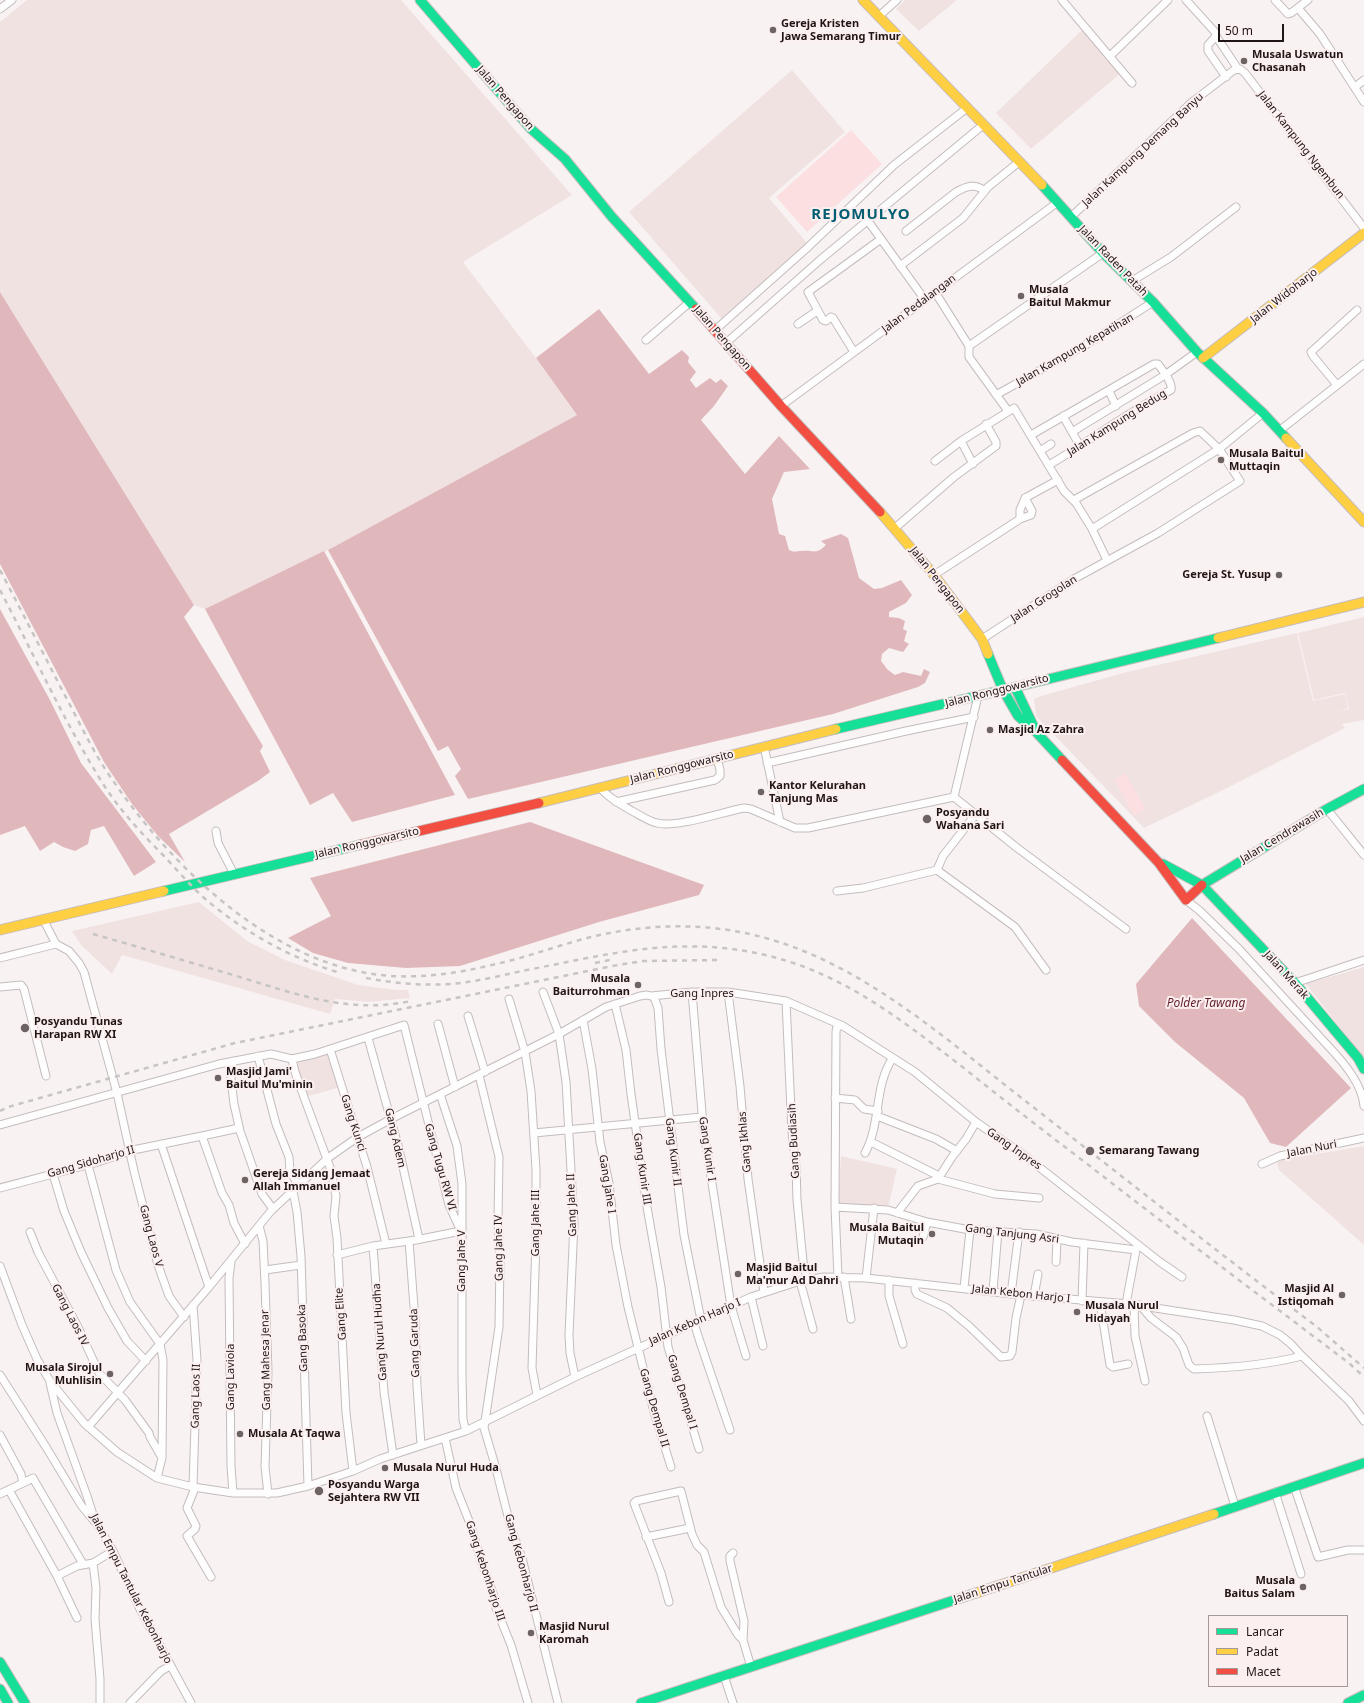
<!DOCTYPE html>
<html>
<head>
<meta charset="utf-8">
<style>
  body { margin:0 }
  #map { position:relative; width:1364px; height:1703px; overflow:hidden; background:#f9f2f3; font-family:"Noto Sans",sans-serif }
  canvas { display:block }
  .legend { position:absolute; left:1208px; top:1615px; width:140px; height:72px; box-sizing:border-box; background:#fceff0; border:1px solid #a49899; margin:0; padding:5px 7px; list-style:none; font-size:12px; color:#201616 }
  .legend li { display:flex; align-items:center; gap:8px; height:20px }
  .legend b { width:20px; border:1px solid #a49899 }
  .scale { position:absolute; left:1218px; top:24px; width:66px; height:18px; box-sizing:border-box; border:2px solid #201616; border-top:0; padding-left:5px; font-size:12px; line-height:14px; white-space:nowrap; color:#201616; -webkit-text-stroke:3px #fceff0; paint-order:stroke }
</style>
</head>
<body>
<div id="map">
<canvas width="1364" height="1703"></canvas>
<ul class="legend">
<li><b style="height:5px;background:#16e098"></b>Lancar</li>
<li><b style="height:5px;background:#ffcf43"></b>Padat</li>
<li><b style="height:5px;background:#f24e42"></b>Macet</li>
</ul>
<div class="scale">50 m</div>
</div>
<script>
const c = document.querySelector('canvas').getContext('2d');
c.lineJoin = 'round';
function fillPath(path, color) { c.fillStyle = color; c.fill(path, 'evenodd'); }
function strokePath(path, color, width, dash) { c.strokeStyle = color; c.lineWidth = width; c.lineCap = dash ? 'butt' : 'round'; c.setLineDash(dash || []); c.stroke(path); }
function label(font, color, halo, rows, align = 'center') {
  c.font = font + ' "Noto Sans",sans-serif'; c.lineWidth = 4; c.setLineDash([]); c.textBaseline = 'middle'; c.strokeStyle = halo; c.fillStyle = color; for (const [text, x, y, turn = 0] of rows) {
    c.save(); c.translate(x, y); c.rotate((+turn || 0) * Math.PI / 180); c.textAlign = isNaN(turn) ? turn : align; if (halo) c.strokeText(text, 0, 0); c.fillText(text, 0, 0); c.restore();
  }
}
const built = new Path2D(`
  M27 0H401L572 195 463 262 536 358 577 415 328 550 205 609 194 605 0 292V22Z
  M905 0H957L919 31 896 9Z
  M1084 28 1122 72 1031 149 996 113Z
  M792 70 845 132 769 198 808 244 722 319 629 212Z
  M1364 617V720L1342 724 1345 728 1223 790 1144 828 1036 716 1034 699 1041 696 1123 673 1297 633 1313 701 1345 694 1348 708 1339 711 1349 709 1337 659 1345 693 1314 700 1298 633Z
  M199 902 247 941 285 960 358 985 396 990H408L410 998 369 1002 335 999 330 1014 122 955 112 974 81 945 72 931Z
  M1364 967V1058L1306 984Z
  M330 1053 341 1087 305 1097 295 1063Z
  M1364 1146V1245L1279 1170 1277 1163 1281 1160Z
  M841 1156 897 1169 888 1208 838 1207Z`);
const green = new Path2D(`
  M851 130 882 164 807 232 776 197Z
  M1125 773 1146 809 1134 816 1114 780Z`);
const water = new Path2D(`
  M0 292 194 605 184 617 263 746 260 751 270 772 258 781 169 834 185 862 158 836 132 804 104 762 0 564Z
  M599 309 649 374 682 350 689 357 688 362 696 372 690 380 696 388 710 378 716 383 721 379 728 386 714 406 701 420 745 474 779 436 810 469 784 472 772 499 779 534 785 536 789 550C795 553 796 551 802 551 814 550 816 555 826 545L821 541 841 534 848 538 859 578 874 589 882 588 901 580 912 595 906 603 889 612V617L899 618 905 621 903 629 907 631 904 641 909 644 903 652 889 648 882 654 881 661 888 670 895 675 903 672 921 676 924 669 930 672 925 683 918 687 833 714 468 799 455 776 461 769 448 746 438 751 328 550 577 415 536 358Z
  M324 551 455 795 352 822 333 793 310 805 205 609Z
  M0 609 50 700 81 763 156 862 134 876 104 826 91 830 88 844 75 851 63 847 54 842 40 851 25 826 0 835Z
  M530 822 704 885 699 895 599 922 460 966 406 968 348 963 313 953 288 938 331 916 310 878Z
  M1192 918 1351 1088 1286 1147 1270 1143 1244 1098 1175 1042 1139 1006 1136 984Z`);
const street = new Path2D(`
  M1062 0 1132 83
  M1186 0 1215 32 1216 36 1208 45V51L1226 77
  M1275 0 1288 14 1291 13 1308 0
  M1298 8 1320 34 1364 102
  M0 9 12 0
  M878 17 897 0
  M1216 36 1238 69
  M1110 56 1168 0
  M1355 87 1364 80
  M1071 217 1192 102 1234 70 1240 69 1245 73 1364 228
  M868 221 925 300
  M906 231 956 192C967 186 975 183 985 191
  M900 266 963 218 988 187 1019 162
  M1132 281 1171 257 1236 207
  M935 292 969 346V357L1008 411
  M798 324 817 311
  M714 331 806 249 894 165 967 108
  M646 340 690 302
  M726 343 820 260 983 125
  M969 346 1103 253
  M854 352 833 318 831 317 826 321 823 320 808 292 881 239
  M1337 385 1313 356 1311 352 1357 310
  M1109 391 1116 406
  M996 395 1087 344 1153 302
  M781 406 1058 202
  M1063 416 1080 446
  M1279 431 1364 364
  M1072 432 1165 375 1197 352
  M1031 435 1154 364H1158C1162 370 1173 382 1171 390 1128 412 1090 441 1049 465
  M961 441 973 464
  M1040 451 1051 444
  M935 461 961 441 1014 408 1064 491 1076 503 1092 529 1107 560
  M1025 498 1058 480
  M1020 519V510L1025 498
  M895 528 954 477 996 446V442L986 424
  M1092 529 1219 449 1263 413
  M934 575 1020 519 1031 515 1032 511 1025 498
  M982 639 1074 579 1158 533 1240 481 1219 449 1200 431 1193 433 1074 500
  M764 746 780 822
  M767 763 906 731 974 717
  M600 788C609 798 620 804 632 811 640 815 648 821 657 823 677 828 722 812 744 808L751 809 795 828H808L954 797 1016 847 1126 929
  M954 797 978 696
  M616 802 715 780 720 776V770L717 758
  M1327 809 1364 855
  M216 831 218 843 234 874
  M937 870 943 856 975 815
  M837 891 863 888 937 870 1015 927 1046 970
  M1186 900 1200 911 1239 949 1330 1048C1344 1063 1362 1084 1364 1106
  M43 919 56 944 69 951 79 963 84 972 117 1093 134 1171 158 1265 169 1296 184 1317
  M0 958 56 944
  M1295 983 1364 960
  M0 987 21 985 24 989 46 1076
  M543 992 559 1034 566 1082 574 1223 569 1335 570 1353 575 1377
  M692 992 703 1125 731 1306 746 1356
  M728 992 740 1086 748 1179 764 1292
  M651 996 692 992H728L786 1001 843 1026 915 1072 976 1122 1025 1156 1160 1262 1182 1277
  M509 999 525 1052 531 1091 536 1170V1239L532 1368 537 1395
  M786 1001 792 1132 796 1166 797 1200 803 1261 807 1280
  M615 1004 626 1050 631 1094 647 1207 661 1287 668 1347 699 1449
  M468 1016 485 1072
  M583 1020 592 1069 600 1142 609 1183 616 1245 628 1307 654 1412 671 1467
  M438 1024 455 1087
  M368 1038 399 1149 419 1239
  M330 1049 367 1167 386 1244
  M258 1056 276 1124 289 1157 290 1172 299 1185
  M292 1059 295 1072 305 1100 331 1170 336 1196 334 1216 337 1238 346 1413 353 1471
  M233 1061 231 1079 234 1104 240 1131 262 1194 273 1209
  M479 1075 499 1157 498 1220 500 1260 499 1327 484 1428 495 1465 511 1528 522 1558 558 1703
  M440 1094 457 1146 462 1184V1377L463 1420 466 1431
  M835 1098 855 1100 864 1109 878 1111
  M877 1116 936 1139 957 1151
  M976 1122 966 1139 952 1157 938 1179 995 1194 1039 1198
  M0 1125 219 1064 271 1054 292 1059 315 1054 404 1025 449 1205 461 1231 416 1240 373 1246
  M534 1133 702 1117
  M202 1136 239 1128
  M871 1142 939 1176
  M161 1144 209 1287
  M865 1153C881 1124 874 1087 892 1059
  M1262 1164 1280 1156 1364 1138
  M88 1165 116 1270 130 1302 160 1344 163 1360 162 1458 157 1478
  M53 1174 64 1211 81 1252 108 1308 127 1341 146 1361
  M0 1188 98 1162 133 1150 202 1136 222 1193 229 1205 234 1223 245 1244
  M293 1191 297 1212 301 1256 308 1486
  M835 1207 888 1210 927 1222 970 1230 1036 1234 1072 1242 1136 1250 1126 1304
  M897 1213 918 1186 938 1179
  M259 1226 263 1241 265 1283 268 1371 265 1467 268 1494
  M30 1232 38 1252 78 1327 99 1373 125 1400 149 1433 150 1437 161 1456
  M923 1237 927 1222
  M409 1241 415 1320 417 1386 421 1445
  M337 1255 373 1246 384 1392 393 1455
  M231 1262 229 1278 231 1466 233 1493
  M1056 1262 1057 1239
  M0 1266 22 1325 37 1359 50 1381 84 1423 117 1452 157 1478 193 1487 233 1493H277L308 1486 353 1471 380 1459 466 1431 575 1377 751 1297 800 1281 824 1277 866 1278 1021 1295 1129 1304 1234 1320 1262 1326 1280 1335 1291 1344 1302 1356 1349 1401 1364 1421
  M265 1270 301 1265
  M838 1277 835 1207 836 1032 837 1026H843
  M844 1277 851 1319
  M866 1278 874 1208
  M889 1280V1296L903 1344
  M800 1281 813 1329
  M915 1283V1290L917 1294 947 1308 969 1326 1001 1357 1010 1356 1012 1352 1016 1318 1021 1295
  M964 1288 970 1230
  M993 1291 998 1231
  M1011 1294 1019 1232
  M1034 1296 1038 1274
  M751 1297 763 1346
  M1082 1301 1084 1243
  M1100 1302 1110 1365 1113 1367 1128 1364
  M1134 1305 1135 1336 1145 1381
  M1140 1305 1151 1318 1176 1337 1183 1348 1189 1365 1194 1369C1229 1368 1267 1365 1302 1356
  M694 1323 700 1342 730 1430
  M0 1375 46 1447 81 1505 94 1521
  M50 1383 57 1413 87 1496 95 1521 113 1551 140 1609 191 1703
  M1207 1416 1235 1506
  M88 1427 209 1287 271 1211 328 1158 358 1137 391 1119 559 1034 606 1007 640 996 647 995 654 997 658 1008 661 1049 684 1235 701 1320
  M0 1435 21 1474 23 1483 0 1494
  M445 1438 456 1488 471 1526 481 1561 493 1593 496 1608 511 1645 528 1703
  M23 1483 33 1478 34 1480 83 1564
  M1294 1486 1318 1557 1348 1550H1364
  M193 1487 197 1360 193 1305
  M195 1488 187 1508 196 1526 195 1529 187 1536 211 1577
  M9 1490 57 1576 77 1618
  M1275 1492 1301 1574
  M646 1537 690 1528
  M733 1553 730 1556V1561L744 1621 743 1640 751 1667
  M93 1563 96 1588 95 1619 100 1679V1703
  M57 1576 77 1566 93 1563 113 1551
  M669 1602 661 1573 634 1503 636 1501 681 1491 692 1534 697 1545 704 1552 721 1607 738 1635 743 1640
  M724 1676 733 1703
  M130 1703 161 1671 170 1666`);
const fast = new Path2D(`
  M420 0 531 129 565 159 612 217 696 309
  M1042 185 1103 253 1153 302 1197 352 1263 413 1286 438
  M988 654 1003 690 1218 638
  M1015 687 1033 725
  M836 729 1003 690 1018 716 1036 732 1062 760
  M1163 864 1202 885 1295 983 1358 1058 1364 1069
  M1202 885 1327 809 1364 789
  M164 891 359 845
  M1214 1514 1364 1463
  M0 1662 25 1703
  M0 1689 8 1703
  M641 1703 976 1593
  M1348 1703 1364 1695`);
const slow = new Path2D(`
  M863 0 1042 185
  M1203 358 1364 233
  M1286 438 1364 522
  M880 512 934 575 982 639 988 654
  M1218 638 1364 602
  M539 803 836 729
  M0 930 164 891
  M976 1593 1214 1514`);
const jam = new Path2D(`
  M696 309 781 406 880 512
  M1062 760 1159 863 1186 900 1202 885
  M359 845 539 803`);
const rail = new Path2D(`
  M0 570C21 610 41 649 61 688 74 712 86 737 100 761 159 854 259 957 373 974 414 980 455 974 496 964 528 957 559 945 591 937 654 922 717 922 779 942 872 972 952 1044 1028 1103 1124 1178 1219 1253 1316 1326L1364 1368
  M0 590C32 651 61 715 97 774 115 805 139 831 164 856 179 872 194 890 210 903 248 934 291 958 337 972
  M93 934C139 947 185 961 230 974 290 992 347 1015 411 1001
  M595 963 614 959
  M366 978C394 983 422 986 450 984 475 982 499 976 522 971 590 958 653 941 723 948 824 958 889 1010 965 1069 1005 1101 1045 1132 1086 1163 1173 1231 1262 1297 1350 1364L1364 1377
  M0 1111 8 1107 235 1043 612 966 643 961 717 960`);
const markers = [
  [773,30,4,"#6c6363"],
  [1244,61,4,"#6c6363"],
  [1021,296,4,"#6c6363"],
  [1221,460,4,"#6c6363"],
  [1279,575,4,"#6c6363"],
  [990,730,4,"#6c6363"],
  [761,792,4,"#6c6363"],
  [927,819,5,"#6c6363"],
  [638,985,4,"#6c6363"],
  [25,1028,5,"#6c6363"],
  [218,1078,4,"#6c6363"],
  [1090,1151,5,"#6c6363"],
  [245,1180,4,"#6c6363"],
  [932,1234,4,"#6c6363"],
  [738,1274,4,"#6c6363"],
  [1342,1295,4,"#6c6363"],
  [1077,1312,4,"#6c6363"],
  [110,1374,4,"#6c6363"],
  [240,1434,4,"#6c6363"],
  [385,1468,4,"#6c6363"],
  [319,1491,5,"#6c6363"],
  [1303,1587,4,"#6c6363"],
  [531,1633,4,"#6c6363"]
];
const poiNames = [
  ["Gereja Kristen",781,24],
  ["Jawa Semarang Timur",781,37],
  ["Musala Uswatun",1252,55],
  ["Chasanah",1252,68],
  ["Musala",1029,290],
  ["Baitul Makmur",1029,303],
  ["Musala Baitul",1229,454],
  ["Muttaqin",1229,467],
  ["Gereja St. Yusup",1271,575,"right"],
  ["Masjid Az Zahra",998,730],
  ["Kantor Kelurahan",769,786],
  ["Tanjung Mas",769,799],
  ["Posyandu",936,813],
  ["Wahana Sari",936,826],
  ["Musala",630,979,"right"],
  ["Baiturrohman",630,992,"right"],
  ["Posyandu Tunas",34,1022],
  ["Harapan RW XI",34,1035],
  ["Masjid Jami'",226,1072],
  ["Baitul Mu'minin",226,1085],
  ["Semarang Tawang",1099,1151],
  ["Gereja Sidang Jemaat",253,1174],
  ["Allah Immanuel",253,1187],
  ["Musala Baitul",924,1228,"right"],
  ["Mutaqin",924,1241,"right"],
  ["Masjid Baitul",746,1268],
  ["Ma'mur Ad Dahri",746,1281],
  ["Masjid Al",1334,1289,"right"],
  ["Istiqomah",1334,1302,"right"],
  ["Musala Nurul",1085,1306],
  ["Hidayah",1085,1319],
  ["Musala Sirojul",102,1368,"right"],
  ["Muhlisin",102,1381,"right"],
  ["Musala At Taqwa",248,1434],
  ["Musala Nurul Huda",393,1468],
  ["Posyandu Warga",328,1485],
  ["Sejahtera RW VII",328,1498],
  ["Musala",1295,1581,"right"],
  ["Baitus Salam",1295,1594,"right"],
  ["Masjid Nurul",539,1627],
  ["Karomah",539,1640]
];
const streetNames = [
  ["Jalan Pengapon",505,98,49],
  ["Jalan Kampung Ngembun",1301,145,52],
  ["Jalan Kampung Demang Banyu",1143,150,-43],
  ["Jalan Raden Patah",1113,261,46],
  ["Jalan Widoharjo",1284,296,-38],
  ["Jalan Pedalangan",919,304,-37],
  ["Jalan Pengapon",722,338,49],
  ["Jalan Kampung Kepatihan",1075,350,-30],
  ["Jalan Kampung Bedug",1117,423,-32],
  ["Jalan Pengapon",937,580,52],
  ["Jalan Grogolan",1044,599,-33],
  ["Jalan Ronggowarsito",997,691,-14],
  ["Jalan Ronggowarsito",682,767,-14],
  ["Jalan Cendrawasih",1282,836,-31],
  ["Jalan Ronggowarsito",367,843,-13],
  ["Jalan Merak",1286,975,48],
  ["Gang Inpres",702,994],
  ["Gang Kunci",353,1123,72],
  ["Gang Adem",395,1138,77],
  ["Gang Budiasih",794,1141,-93],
  ["Gang Ikhlas",745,1142,-95],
  ["Gang Kunir I",707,1149,82],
  ["Gang Inpres",1014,1149,35],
  ["Jalan Nuri",1312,1149,-11],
  ["Gang Kunir II",673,1152,83],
  ["Gang Sidoharjo II",91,1162,-16],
  ["Gang Tugu RW VI",440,1167,74],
  ["Gang Kunir III",642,1169,82],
  ["Gang Jahe I",607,1184,81],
  ["Gang Jahe II",572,1205,-92],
  ["Gang Jahe III",536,1223,-90],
  ["Gang Tanjung Asri",1012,1234,7],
  ["Gang Laos V",151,1236,75],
  ["Gang Jahe IV",499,1248,-91],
  ["Gang Jahe V",462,1261,-90],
  ["Jalan Kebon Harjo I",1021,1294,6],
  ["Gang Elite",341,1314,-94],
  ["Gang Laos IV",70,1315,63],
  ["Jalan Kebon Harjo I",695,1322,-24],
  ["Gang Nurul Hudha",380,1332,-94],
  ["Gang Basoka",303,1338,-92],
  ["Gang Garuda",415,1343,-92],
  ["Gang Mahesa Jenar",266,1360,-91],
  ["Gang Laviola",231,1377,-90],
  ["Gang Dempal I",682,1392,73],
  ["Gang Laos II",196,1396,-89],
  ["Gang Dempal II",654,1408,74],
  ["Gang Kebonharjo II",521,1563,75],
  ["Gang Kebonharjo III",485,1571,72],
  ["Jalan Empu Tantular",1003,1584,-18],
  ["Jalan Empu Tantular Kebonharjo",131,1589,63]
];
const waterNames = [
  ["Polder Tawang",1206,1004]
];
const districtNames = [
  ["REJOMULYO",861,215]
];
fillPath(built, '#f1e2e2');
fillPath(green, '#fbdfe1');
fillPath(water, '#e0b8bb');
strokePath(street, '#c4bcbc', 9);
strokePath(fast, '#c4bcbc', 11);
strokePath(slow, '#c4bcbc', 11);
strokePath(jam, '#c4bcbc', 11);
strokePath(street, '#fefdfd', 7);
strokePath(fast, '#16e098', 9);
strokePath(slow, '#ffcf43', 9);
strokePath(jam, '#f24e42', 9);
strokePath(rail, '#c7c4c4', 2.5, [5, 5]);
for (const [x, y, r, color] of markers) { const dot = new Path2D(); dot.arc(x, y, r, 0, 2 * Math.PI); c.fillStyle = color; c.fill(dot); strokePath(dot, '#fceff0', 1.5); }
label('bold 11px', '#201616', '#fceff0', poiNames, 'left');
label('11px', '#201616', '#fceff0', streetNames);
label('italic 12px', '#611f2a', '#fceff0', waterNames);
c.letterSpacing = '1px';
label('bold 15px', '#015d71', '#fceff0', districtNames);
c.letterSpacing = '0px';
</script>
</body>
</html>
